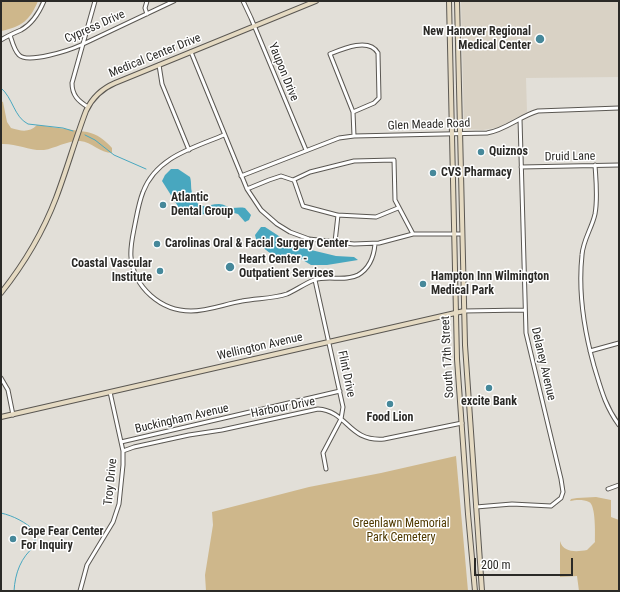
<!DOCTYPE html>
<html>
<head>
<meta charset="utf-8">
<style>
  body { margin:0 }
  #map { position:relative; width:620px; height:592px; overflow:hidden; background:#e2dfd8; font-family:"Roboto Condensed",sans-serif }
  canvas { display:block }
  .frame { position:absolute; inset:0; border:2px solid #2b2a27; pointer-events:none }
  .scale { position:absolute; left:474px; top:558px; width:99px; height:18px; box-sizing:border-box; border:2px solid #2b2a27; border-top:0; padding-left:5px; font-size:12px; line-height:14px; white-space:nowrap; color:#2b2a27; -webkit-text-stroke:3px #fff; paint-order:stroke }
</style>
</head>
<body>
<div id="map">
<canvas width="620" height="592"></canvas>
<div class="frame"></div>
<div class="scale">200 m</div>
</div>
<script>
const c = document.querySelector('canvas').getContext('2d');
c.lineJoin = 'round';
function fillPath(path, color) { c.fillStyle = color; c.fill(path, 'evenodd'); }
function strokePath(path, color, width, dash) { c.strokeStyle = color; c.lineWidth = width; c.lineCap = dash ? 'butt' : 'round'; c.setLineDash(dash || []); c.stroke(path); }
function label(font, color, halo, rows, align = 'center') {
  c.font = font + ' "Roboto Condensed",sans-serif'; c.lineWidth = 3; c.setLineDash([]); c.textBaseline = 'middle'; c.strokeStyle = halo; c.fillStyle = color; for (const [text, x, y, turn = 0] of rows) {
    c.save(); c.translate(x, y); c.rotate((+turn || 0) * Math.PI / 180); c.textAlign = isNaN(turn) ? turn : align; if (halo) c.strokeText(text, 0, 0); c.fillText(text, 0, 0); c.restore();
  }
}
const built = new Path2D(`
  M461 1H619V77L526 78 527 112 500 127 483 130 466 129 464 125Z`);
const green = new Path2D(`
  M1 1H38C30 20 22 27 1 31Z
  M1 101 3 102 7 122 11 128C21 131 29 133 37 125L87 132C97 134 105 140 112 148V153C100 153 92 142 80 141 68 140 56 148 44 150 30 151 16 143 1 144Z
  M456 456 468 591H206L205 575 213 525 212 512 309 487 381 473Z
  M577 498 596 497 611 500V517L619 520V591H579L577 576 560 577V541C563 553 577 552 587 550L595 542C595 534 596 505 589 502 583 499 575 500 570 501L571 499Z`);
const water = new Path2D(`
  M171 169H178L190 177C192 183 190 189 193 195 199 212 207 204 219 204 224 204 227 207 232 208 236 208 240 207 245 208L251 215 249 220 245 222 238 214 226 211 199 215 181 211 162 181 165 175Z
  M261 227H265L288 242 307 249 336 256 354 257 358 260 327 265H311L293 254 275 256C267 251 256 244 255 235Z`);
const stream = new Path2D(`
  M1 88C13 98 14 117 28 124L63 128 73 131
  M85 135 95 140 114 155 146 169
  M1 513C14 516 25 522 35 531V546C21 557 15 573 14 591`);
const street = new Path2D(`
  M243 1 251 18 306 150
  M147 14 145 8 147 1
  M10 35C12 41 14 50 19 55 28 64 70 50 81 45L174 1
  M1 40C7 36 14 33 21 30 32 24 39 13 44 1
  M191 52 247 189 261 210 277 224 290 232 309 239 354 244 379 243 413 234H462
  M159 65 162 84 189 150
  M88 107C78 101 72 95 72 83L95 1
  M353 112 374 103 379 98 378 53C369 37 342 49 330 54L353 112 354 136
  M224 135C193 148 156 157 143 192 139 202 137 214 135 224 133 235 130 246 131 257 134 288 161 311 191 311 208 311 225 304 242 301 256 298 272 299 287 294 296 290 304 284 314 280 328 275 345 282 358 275 370 268 374 256 375 244
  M595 165C596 181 598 198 595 214 592 228 583 240 582 255 578 292 584 330 594 366 601 389 605 406 619 425
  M521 167 619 165
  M241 176 339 138 354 136 487 133C506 130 520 116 538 111L619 108
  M294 180 303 206 337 215 376 217 398 208
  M247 189 269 180 281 176 293 180 310 172 354 161 394 160 395 200 413 234
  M335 242 338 215
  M315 280 343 407 341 419 323 453 326 469
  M464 311 524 310
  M590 351 619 343
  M1 378 8 390 13 415
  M121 442 340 391
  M123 451 134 447 189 435 222 430 318 409C348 411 348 442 384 439L462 423
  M608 489 619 485
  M476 507 512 504 551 506 561 498 563 492 561 479 526 333 520 119
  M80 591 87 565 113 522 119 504 123 465V451L110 392`);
const secondary = new Path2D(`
  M449 1 457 359 468 514 475 591
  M457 1 465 345 482 591
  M1 293C24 264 43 232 56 198 67 169 75 140 86 111 92 98 101 89 115 83L316 1
  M1 417 464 311`);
const markers = [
  [540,39,5,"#46889a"],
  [481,152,4,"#46889a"],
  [433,173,4,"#46889a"],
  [163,205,4,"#46889a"],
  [157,244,4,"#46889a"],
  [230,267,5,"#46889a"],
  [160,271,4,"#46889a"],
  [423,284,4,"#46889a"],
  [489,388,4,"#46889a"],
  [390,404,4,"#46889a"],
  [13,539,4,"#46889a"]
];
const streetNames = [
  ["Cypress Drive",95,27,-24],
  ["Medical Center Drive",155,56,-22],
  ["Yaupon Drive",283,72,68],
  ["Glen Meade Road",429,125,-2],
  ["Druid Lane",570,157,-1],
  ["Wellington Avenue",260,347,-13],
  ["South 17th Street",448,357,-93],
  ["Delaney Avenue",543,364,77],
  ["Flint Drive",346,374,78],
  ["Harbour Drive",283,408,-11],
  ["Buckingham Avenue",182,419,-13],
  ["Troy Drive",111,482,-84]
];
const poiNames = [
  ["New Hanover Regional",531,32,"right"],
  ["Medical Center",531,46,"right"],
  ["Quiznos",489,152],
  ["CVS Pharmacy",441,173],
  ["Atlantic",171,198],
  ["Dental Group",171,212],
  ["Carolinas Oral & Facial Surgery Center",165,244],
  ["Heart Center -",239,260],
  ["Outpatient Services",239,274],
  ["Coastal Vascular",152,264,"right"],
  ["Institute",152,278,"right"],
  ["Hampton Inn Wilmington",431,277],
  ["Medical Park",431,291],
  ["excite Bank",489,402,"center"],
  ["Food Lion",390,418,"center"],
  ["Cape Fear Center",21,532],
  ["For Inquiry",21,546]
];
const parkNames = [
  ["Greenlawn Memorial",401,524],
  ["Park Cemetery",401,538]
];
fillPath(built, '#d9d2c5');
fillPath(green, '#ceb78b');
fillPath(water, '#48a7bf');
strokePath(stream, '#48a7bf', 1);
strokePath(street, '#5a5752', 5);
strokePath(secondary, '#5a5752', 6);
strokePath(street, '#fff', 3);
strokePath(secondary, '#e5dac2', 4);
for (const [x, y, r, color] of markers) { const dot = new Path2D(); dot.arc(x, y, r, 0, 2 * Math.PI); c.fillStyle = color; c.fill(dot); strokePath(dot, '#fff', 1.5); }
label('12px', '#2b2a27', '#fff', streetNames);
label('bold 12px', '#2b2a27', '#fff', poiNames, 'left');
label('12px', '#4f3900', '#fff', parkNames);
</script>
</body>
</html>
